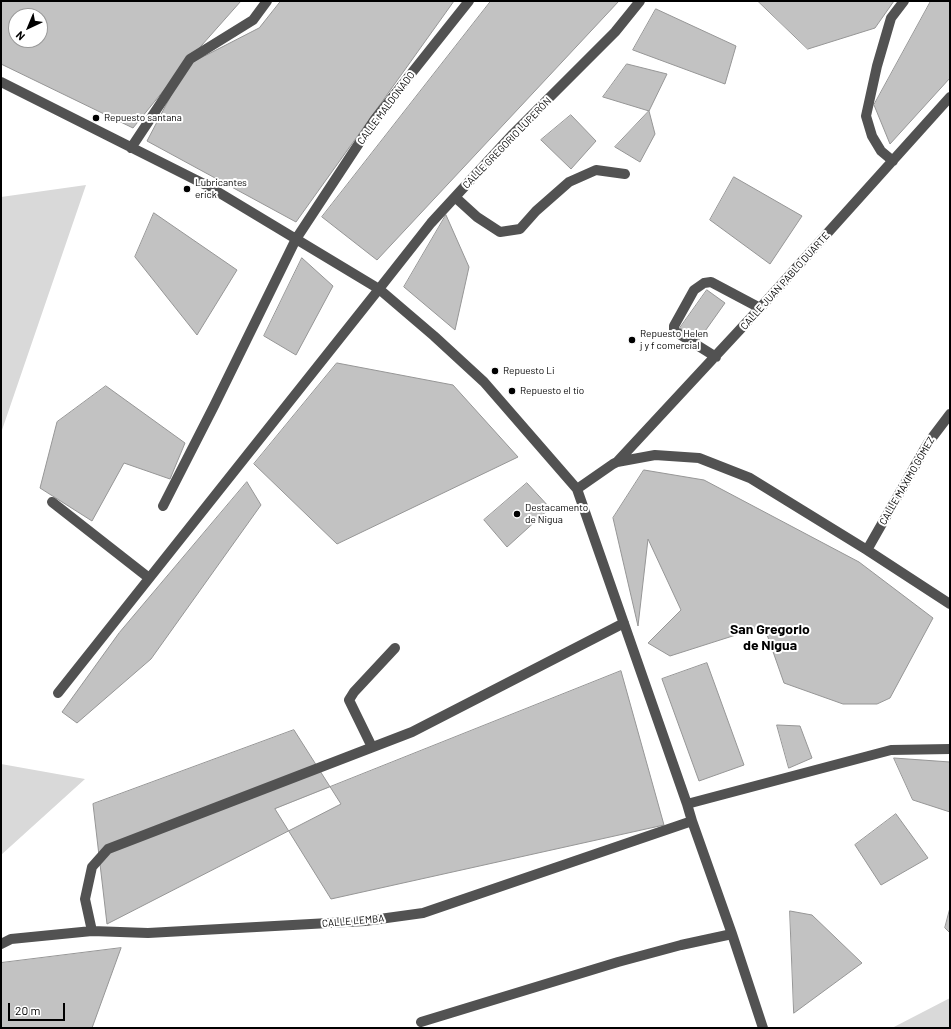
<!DOCTYPE html>
<html>
<head>
<meta charset="utf-8">
<style>
  body { margin:0 }
  #map { position:relative; width:951px; height:1029px; overflow:hidden; background:#fff; font-family:Barlow,sans-serif }
  canvas { display:block }
  .frame { position:absolute; inset:0; border:2px solid #000; pointer-events:none }
  .north { position:absolute; left:8px; top:8px; width:40px; height:40px; box-sizing:border-box; background:#fff; border:1px solid #999; border-radius:50%; rotate:224deg; font-size:11px; font-weight:700; line-height:16px; text-align:center; color:#000 }
  .north::after { content:''; display:block; margin:auto; width:14px; height:18px; background:#000; clip-path:polygon(50% 0,100% 100%,50% 72%,0 100%) }
  .scale { position:absolute; left:8px; top:1003px; width:57px; height:18px; box-sizing:border-box; border:2px solid #000; border-top:0; padding-left:5px; font-size:12px; line-height:14px; white-space:nowrap; color:#000; -webkit-text-stroke:3px #fff; paint-order:stroke }
</style>
</head>
<body>
<div id="map">
<canvas width="951" height="1029"></canvas>
<div class="frame"></div>
<div class="north">N</div>
<div class="scale">20 m</div>
</div>
<script>
const c = document.querySelector('canvas').getContext('2d');
c.lineJoin = 'round';
function fillPath(path, color) { c.fillStyle = color; c.fill(path, 'evenodd'); }
function strokePath(path, color, width, dash) { c.strokeStyle = color; c.lineWidth = width; c.lineCap = dash ? 'butt' : 'round'; c.setLineDash(dash || []); c.stroke(path); }
function label(font, color, halo, rows, align = 'center') {
  c.font = font + ' Barlow,sans-serif'; c.lineWidth = 4; c.setLineDash([]); c.textBaseline = 'middle'; c.strokeStyle = halo; c.fillStyle = color; for (const [text, x, y, turn = 0] of rows) {
    c.save(); c.translate(x, y); c.rotate((+turn || 0) * Math.PI / 180); c.textAlign = isNaN(turn) ? turn : align; if (halo) c.strokeText(text, 0, 0); c.fillText(text, 0, 0); c.restore();
  }
}
const green = new Path2D(`
  M86 185 2 430 1 434V197Z
  M1 764 85 779 1 855Z
  M950 998V1028H892Z`);
const building = new Path2D(`
  M1 1H241L186 63 133 128 1 64ZM16 16H40V40H16Z
  M281 1H454L296 222 147 141 187 65 259 28Z
  M491 1H619L377 260 322 217Z
  M758 1H894L875 28 808 49Z
  M931 1H950V78L890 144 874 105Z
  M656 9 736 46 725 84 633 50Z
  M627 64 667 74 649 111 603 97Z
  M649 111 655 134 640 162 615 147Z
  M571 115 596 141 571 169 541 140Z
  M734 177 802 216 770 264 710 220Z
  M154 213 237 270 197 335 135 257Z
  M446 215 469 267 455 330 404 287Z
  M302 258 333 286 296 355 264 336Z
  M707 290 725 303 698 341 680 328Z
  M337 363 453 385 518 457 337 544 254 464Z
  M106 386 185 443 170 479 124 463 92 521 40 488 57 422Z
  M644 470 704 480 859 562 933 618 890 698 877 704H843L784 683 764 626 670 656 648 643 681 610 648 539 638 626 613 518Z
  M247 482 261 505 151 659 77 723 62 712 119 633Z
  M527 483 550 508 507 547 484 520Z
  M707 663 744 765 699 781 662 679Z
  M621 671 664 825 331 899 275 809Z
  M777 725 800 726 812 758 789 768Z
  M294 730 341 804 107 924 93 804Z
  M894 758 950 762V812L913 800Z
  M896 814 928 858 881 885 855 845Z
  M950 908V933L945 928Z
  M790 911 812 915 862 963 794 1013Z
  M121 948 92 1028H1V963Z`);
const minor = new Path2D(`
  M1 82 208 186 379 289 434 336 484 382 577 489 687 804 692 821 732 934 763 1028
  M131 148 190 59 253 20 267 1
  M893 161 881 151 872 136 866 116 877 66 891 18 904 1
  M455 197 477 217 500 232 520 229 536 211 569 182 596 170 625 174
  M716 357 676 332 674 330V326L694 290 704 283 711 282 760 308
  M617 462 760 308 950 97
  M577 489 613 464 617 462 655 455 699 458 750 478 867 550 950 604
  M52 502 149 578
  M163 506 214 406 296 239 375 119 469 1
  M867 550 928 443 950 414
  M58 693 379 289 431 223 513 134 615 32 640 1
  M372 747 349 700 354 692 395 648
  M687 804 891 750 950 749
  M92 931 85 899 92 867 108 849 412 732 624 623
  M1 944 11 939 92 931 148 933 365 921 423 913 692 821
  M421 1022 618 962 681 945 732 934`);
const markers = [
  [96,118,4,"#000"],
  [187,189,4,"#000"],
  [632,340,4,"#000"],
  [495,371,4,"#000"],
  [512,391,4,"#000"],
  [517,514,4,"#000"]
];
const streetNames = [
  ["CALLE MALDONADO",386,108,-53],
  ["CALLE GREGORIO LUPERÓN",507,143,-46],
  ["CALLE JUAN PABLO DUARTE",785,281,-48],
  ["CALLE MÁXIMO GÓMEZ",907,481,-60],
  ["CALLE LEMBA",353,921,-5]
];
const poiNames = [
  ["Repuesto santana",104,118],
  ["Lubricantes",195,183],
  ["erick",195,195],
  ["Repuesto Helen",640,334],
  ["j y f comercial",640,346],
  ["Repuesto Li",503,371],
  ["Repuesto el tío",520,391],
  ["Destacamento",525,508],
  ["de Nigua",525,520]
];
const districtNames = [
  ["San Gregorio",770,629],
  ["de Nigua",770,645]
];
fillPath(green, '#d9d9d9');
fillPath(building, '#c2c2c2');
strokePath(building, '#969696', 1);
strokePath(minor, '#525252', 10);
for (const [x, y, r, color] of markers) { const dot = new Path2D(); dot.arc(x, y, r, 0, 2 * Math.PI); c.fillStyle = color; c.fill(dot); strokePath(dot, '#fff', 1.5); }
label('10px', '#000', '#fff', streetNames);
label('10px', '#000', '#fff', poiNames, 'left');
label('bold 14px', '#000', '#fff', districtNames);
</script>
</body>
</html>
